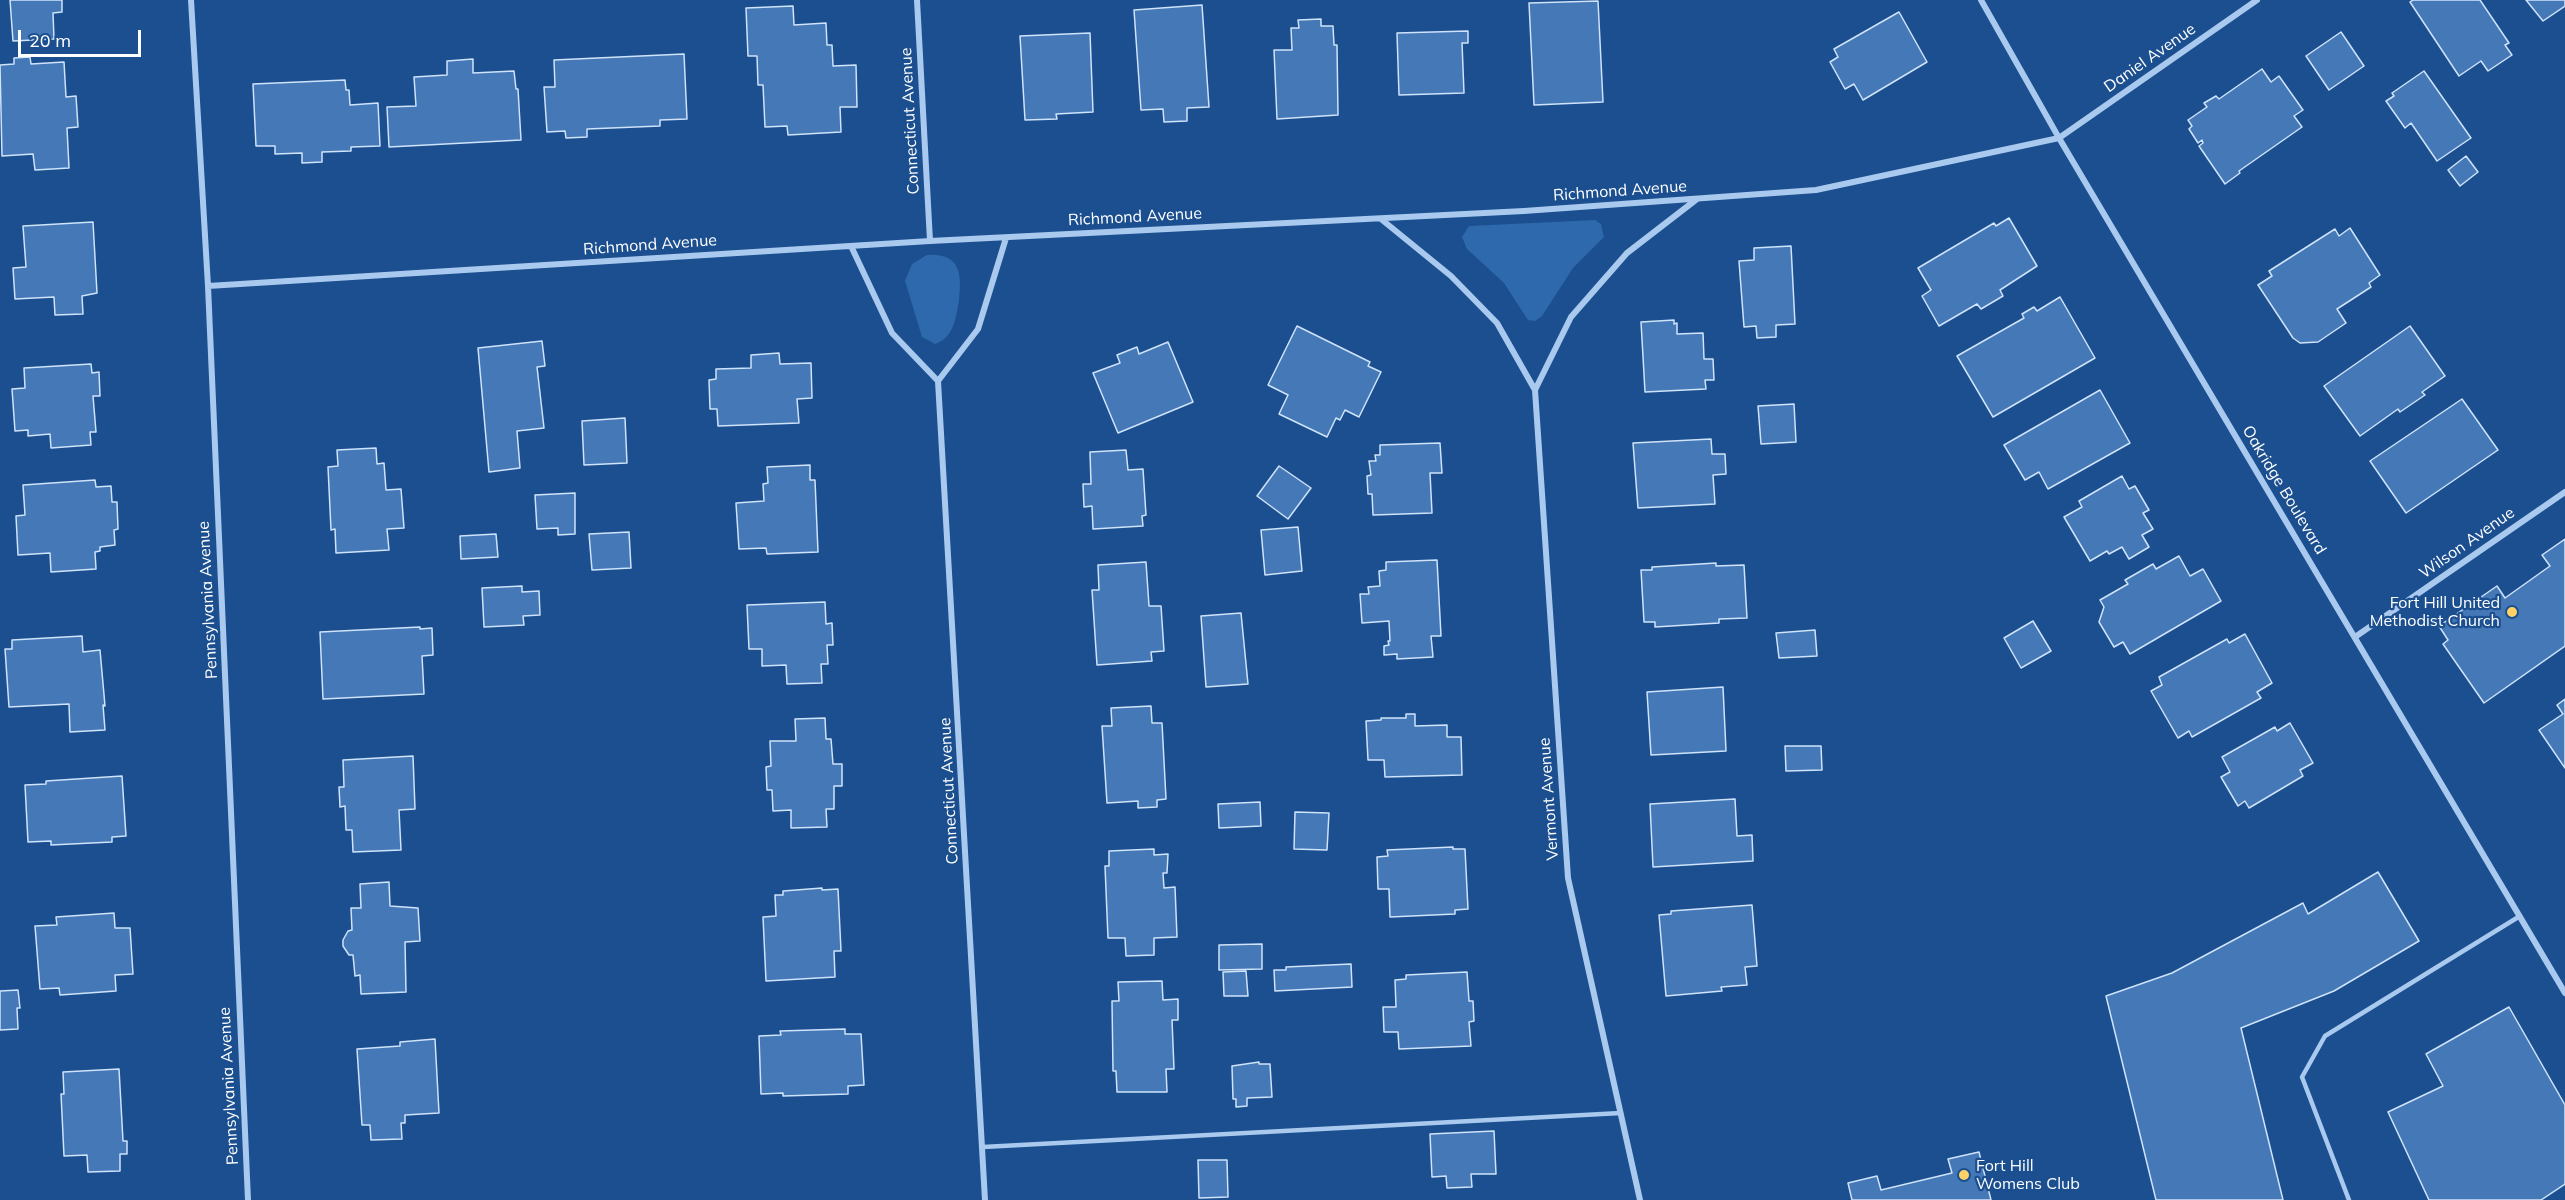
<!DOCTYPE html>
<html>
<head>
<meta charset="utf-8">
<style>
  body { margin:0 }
  #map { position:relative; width:2565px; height:1200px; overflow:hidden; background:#1b4f8f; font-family:Mulish,sans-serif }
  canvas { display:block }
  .scale { position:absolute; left:18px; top:30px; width:123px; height:27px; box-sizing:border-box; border:3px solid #fff; border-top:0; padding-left:8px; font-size:18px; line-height:21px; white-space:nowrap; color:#fff; -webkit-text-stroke:4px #1b4f8f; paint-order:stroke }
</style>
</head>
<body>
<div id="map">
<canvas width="2565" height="1200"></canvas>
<div class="scale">20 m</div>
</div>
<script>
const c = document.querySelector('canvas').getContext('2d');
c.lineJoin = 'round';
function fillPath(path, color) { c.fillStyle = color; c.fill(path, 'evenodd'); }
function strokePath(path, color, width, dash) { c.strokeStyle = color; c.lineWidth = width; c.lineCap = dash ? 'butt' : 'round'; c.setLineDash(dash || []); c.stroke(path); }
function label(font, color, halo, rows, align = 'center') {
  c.font = font + ' Mulish,sans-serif'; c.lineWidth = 4.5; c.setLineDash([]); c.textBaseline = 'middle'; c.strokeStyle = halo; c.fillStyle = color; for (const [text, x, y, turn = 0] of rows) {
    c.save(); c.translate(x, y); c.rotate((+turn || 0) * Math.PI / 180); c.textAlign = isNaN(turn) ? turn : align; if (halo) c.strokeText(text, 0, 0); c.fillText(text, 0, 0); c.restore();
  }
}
const green = new Path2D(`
  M1595 220 1601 224 1604 237 1573 268 1542 316 1535 321 1528 320 1504 283 1467 249 1462 237 1469 226Z
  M927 255C960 253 962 273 959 300 956 317 954 338 935 344L922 337 905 281 912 264Z`);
const building = new Path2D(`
  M10 0H62V12L53 13 54 39 13 41Z
  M2413 0H2480L2509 43 2505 45 2512 55 2488 71 2481 61 2459 76 2410 2Z
  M2526 0H2565V6L2543 21Z
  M1598 1 1603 102 1534 105 1529 3Z
  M1202 5 1209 107 1187 108V121L1164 122 1163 109 1141 110 1134 10Z
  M793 6 794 25 826 23 827 45H832L833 66 856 65 857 107H840L841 132 788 135 787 126 765 127 763 85H758L757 56H748L746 8Z
  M1899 12 1927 62 1863 100 1854 84 1845 89 1830 62 1838 57 1834 49Z
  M1321 19V26H1333L1334 45H1337L1338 115 1277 119 1274 50H1292L1291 28H1299L1298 20Z
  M1468 31V43H1462L1464 93 1399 95 1397 33Z
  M2341 32 2364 66 2329 90 2306 56Z
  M1090 33 1093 112 1056 114 1057 119 1025 120 1020 36Z
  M684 54 687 119 660 120V126L587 129V137L566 138 565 131 547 132 544 87H555L554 60Z
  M30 57 31 64 64 62 66 97 76 96 78 127 67 128 69 168 35 170 33 154 2 156 0 65 14 64V58Z
  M473 59V73L514 71 516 89H518L521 140 389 147 387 107 416 106 414 77 447 75V61Z
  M2262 69 2271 82 2279 76 2303 110 2294 116 2302 127 2239 171 2240 173 2225 184 2199 146 2203 143 2202 140 2198 143 2189 129 2192 126 2188 120 2207 107 2204 103 2216 96 2219 99Z
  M2424 71 2471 138 2437 161 2411 123 2405 128 2386 101 2394 96 2392 93Z
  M345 80 346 90H349L350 105 378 103 380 146 351 147V151L322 152V162L302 163V153L275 154V146H256L253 84Z
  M2466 156 2478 172 2460 186 2448 170Z
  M2009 218 2037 266 2000 290 2003 296 1981 309 1977 304 1939 326 1922 296 1931 290 1918 268 1994 223 1996 226Z
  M93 222 97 293 82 296 83 314 55 315 54 297 15 299 13 268 26 267 23 226Z
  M2350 228 2380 275 2369 283 2371 287 2337 309 2346 323 2318 342 2300 343 2293 338 2258 285 2272 276 2269 271 2335 229 2339 236Z
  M1791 246 1795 324 1776 325V337L1757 338 1756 326 1744 327 1739 261 1754 260V248Z
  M2060 297 2095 358 1993 417 1957 356 2024 318 2022 314 2034 307 2037 311Z
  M1674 320V324L1677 323V334L1703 333 1704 359H1713L1714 380H1705L1706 389 1645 392 1641 322Z
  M1297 326 1370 362 1368 366 1381 372 1359 417 1345 410 1340 420 1336 418 1327 437 1279 414 1288 395 1268 385Z
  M2410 326 2445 376 2422 392 2425 395 2400 412 2398 409 2360 436 2324 386Z
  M542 341 545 366 537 367 544 428 517 431 520 468 489 472 478 348Z
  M1168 342 1193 402 1118 433 1093 373 1120 363 1117 355 1137 347 1139 354Z
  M779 353 780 364 811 363 812 398 797 399 799 423 718 426 717 409H710L709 380 716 379V369L751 368V355Z
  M91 364 92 373 99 372 100 396H93L96 432H90L91 445 51 448 50 434 28 436V430L15 431 12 389 25 388 24 368Z
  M2100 390 2130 443 2048 489 2039 472 2025 480 2004 445Z
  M2462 399 2498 450 2406 513 2370 461Z
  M1794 404 1796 442 1761 444 1758 406Z
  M625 418 627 463 584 465 582 421Z
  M1711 439 1712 454H1725L1726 474 1713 475 1715 504 1638 508 1633 443Z
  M1440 443 1442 473H1430L1432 513 1373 515 1372 494H1368L1367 476 1371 475 1369 461H1376L1375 455H1380V445Z
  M376 448 377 464 384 463 386 490 401 489 404 528 387 529 389 550 336 553 335 529 331 530 328 467 338 466 337 450Z
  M1126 450 1128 470 1143 469 1146 515 1142 516 1143 526 1093 529 1092 506 1084 507 1083 484H1091L1090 452Z
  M810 465V480H815L818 552 767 554 766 548 739 549 736 503 764 501 763 484 768 483 767 467Z
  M1279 466 1311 488 1288 519 1257 496Z
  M2122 476 2129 489 2135 486 2149 510 2143 513 2153 529 2142 535 2149 547 2129 559 2122 547 2109 554 2107 551 2090 561 2064 517 2082 507 2079 501Z
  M95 480 96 487 111 486 112 502H117L118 529 114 530 115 545 100 547V551L95 552 96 569 51 572 50 553 18 555 16 516 25 515 23 485Z
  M575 493V534L558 535V528L537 529 535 495Z
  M1298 527 1302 571 1265 575 1261 530Z
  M629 532 631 568 592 570 589 534Z
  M496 534 498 557 461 559 460 536Z
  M2565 539V646L2484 703 2443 644 2448 640 2439 626 2497 586 2505 598 2550 566 2542 555Z
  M2179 556 2190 576 2203 569 2221 601 2130 654 2123 642 2114 647 2099 622 2104 607 2100 600 2128 584 2125 580 2153 564 2156 569Z
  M1437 560 1441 636H1431L1433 657 1397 659V654L1384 655V646L1389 645 1388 641H1390L1389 621 1362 623 1360 594H1369L1368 587 1380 586 1379 571 1386 570V562Z
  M1146 562 1149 606H1161L1164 651 1151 652 1152 661 1097 665 1092 590H1099L1098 565Z
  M1716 563V566L1744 565 1747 618 1719 619V623L1655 627V622H1644L1641 570H1652V567Z
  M522 586V592L539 591 540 615 523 616 524 625 484 627 482 588Z
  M825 602 826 624 832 623 833 645H827L828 664H821L822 683 787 684 786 665 762 666V649H749L747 605Z
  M1241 613 1248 684 1206 687 1201 616Z
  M2033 621 2051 651 2021 668 2004 638Z
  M420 627V629L432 628 433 655 422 656 424 694 323 699 320 632Z
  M1815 630 1817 656 1779 658 1776 633Z
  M2245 634 2272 683 2257 692 2261 698 2192 737 2189 731 2178 738 2151 691 2162 685 2159 677 2227 639 2229 643Z
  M82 636 83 652 100 650 105 706 103 705 105 730 70 732 69 704 9 707 5 649H12V640Z
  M1723 687 1726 751 1651 755 1647 692Z
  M2565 699V768L2539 730 2563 714 2557 705Z
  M1151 706 1152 723H1162L1166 799 1157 800V807L1138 808V801L1107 803 1102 726H1112L1111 708Z
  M1406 714H1415V726L1447 725V737H1461L1462 775 1385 777 1384 760H1368L1366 721 1381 720V718H1406Z
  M825 718 826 739H831L833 764H842V786H834V809H826L827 827 791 828V810L773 811 772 790H767L766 767 771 766 770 741H796L795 719Z
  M2290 723 2313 763 2300 770 2303 776 2249 808 2245 801 2238 806 2221 777 2230 772 2222 757 2275 727 2277 731Z
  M1785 746H1821L1822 770 1786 771Z
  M413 756 415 809 399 810 401 850 353 852 352 830H346L345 806 340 807 339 787H344L343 760Z
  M122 776 126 836 112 837V842L51 845V841L28 842 25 785 46 784V781Z
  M1735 799 1737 836 1752 835 1753 861 1653 867 1650 804Z
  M1260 802 1261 826 1219 828 1218 804Z
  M1295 812 1329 813 1327 850 1294 849Z
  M1453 847V849H1465L1468 909 1455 910V914L1390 917 1389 889H1378L1377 857 1388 856 1387 850Z
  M1154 849V855L1168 854 1167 873H1163L1164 888 1175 887 1177 937 1154 938V955L1126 956 1125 938H1108L1105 866H1109V851Z
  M2378 872 2419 941 2334 991 2241 1028 2283 1200H2156L2106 996 2172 973 2303 903 2308 914Z
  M389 882 390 906 418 908 420 941 405 942 406 992 361 994 360 975 355 976 353 955H349L343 946V940L348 931 352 930 351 908H361L360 884Z
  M822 888V890L838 889 841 951H834L835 977 766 981 763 917 776 916 775 895H783V891Z
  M1752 905 1757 966 1745 967 1747 985 1721 987 1722 991 1666 996 1659 915 1671 914V911Z
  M114 913 115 928H130L133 974 115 975 116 991 60 995 59 988 40 989 35 926 57 925 56 917Z
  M1262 944V969L1219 970V945Z
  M1351 964 1352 987 1275 991 1274 970H1286V967Z
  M1246 971 1248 996H1224L1223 972Z
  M1467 972 1469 1001H1473L1474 1021 1469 1022 1471 1046 1399 1049 1398 1032H1384L1383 1007H1396L1395 980 1406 979V975Z
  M1162 981 1163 1000 1178 999V1020H1172L1174 1069H1166L1167 1092H1117L1116 1071H1113L1112 1001H1119L1118 982Z
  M18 990 20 1008H17L18 1029 0 1030V991Z
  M2509 1007 2565 1105V1184L2541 1200H2429L2388 1112 2443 1086 2426 1054Z
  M845 1029V1034H861L864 1085 848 1086V1094L783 1096V1093L761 1094 759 1036 781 1035 780 1031Z
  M435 1039 439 1113 405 1115V1123H401L402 1139 371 1140 370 1125H362L357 1049 400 1046V1042Z
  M1259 1062V1064H1270L1272 1097 1247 1098V1106L1236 1107V1099H1233L1232 1066Z
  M119 1069 123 1141H127V1154H120V1171L88 1172 87 1155 64 1156 61 1094H64L63 1072Z
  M1494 1131 1496 1174H1471L1472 1187 1447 1188 1446 1176 1432 1177 1430 1134Z
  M1979 1152 1991 1200H1852L1848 1183 1877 1176 1881 1190 1952 1173 1948 1159Z
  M1198 1160H1227L1228 1197 1199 1198Z`);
const lane = new Path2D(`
  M983 1147 1621 1113
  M2349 1200 2302 1077 2325 1036 2520 916`);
const street = new Path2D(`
  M191 0 208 286 248 1200
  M917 0 930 241
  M1981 0 2059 138 2565 993
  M1381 219 1451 276 1497 323 1535 390 1568 878 1640 1200
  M851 246 892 333 938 381 985 1200
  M208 286 930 241 1524 211 1816 190 2059 138 2257 0
  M938 381 978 329 1006 238
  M1535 390 1571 317 1627 253 1697 199
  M2355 637 2565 492`);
const markers = [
  [2512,612,6,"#ffd166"],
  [1964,1175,6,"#ffd166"]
];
const streetNames = [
  ["Daniel Avenue",2150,58,-35],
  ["Connecticut Avenue",910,121,-93],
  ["Richmond Avenue",1620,191,-4],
  ["Richmond Avenue",1135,217,-3],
  ["Richmond Avenue",650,245,-4],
  ["Oakridge Boulevard",2284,490,59],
  ["Wilson Avenue",2467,543,-35],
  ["Pennsylvania Avenue",208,600,-93],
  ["Connecticut Avenue",949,791,-93],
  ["Vermont Avenue",1549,799,-94],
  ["Pennsylvania Avenue",229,1086,-93]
];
const poiNames = [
  ["Fort Hill United",2500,603],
  ["Methodist Church",2500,621],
  ["Fort Hill",1976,1166,"left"],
  ["Womens Club",1976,1184,"left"]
];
fillPath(green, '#2e69ad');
fillPath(building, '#4478b7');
strokePath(building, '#cfe3fa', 1.5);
strokePath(lane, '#a9c9ee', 4.5);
strokePath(street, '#a9c9ee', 6);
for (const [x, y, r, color] of markers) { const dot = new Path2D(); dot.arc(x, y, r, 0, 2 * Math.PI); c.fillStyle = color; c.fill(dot); strokePath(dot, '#1b4f8f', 2); }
label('16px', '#fff', '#1b4f8f', streetNames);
label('16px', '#fff', '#1b4f8f', poiNames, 'right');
</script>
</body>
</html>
